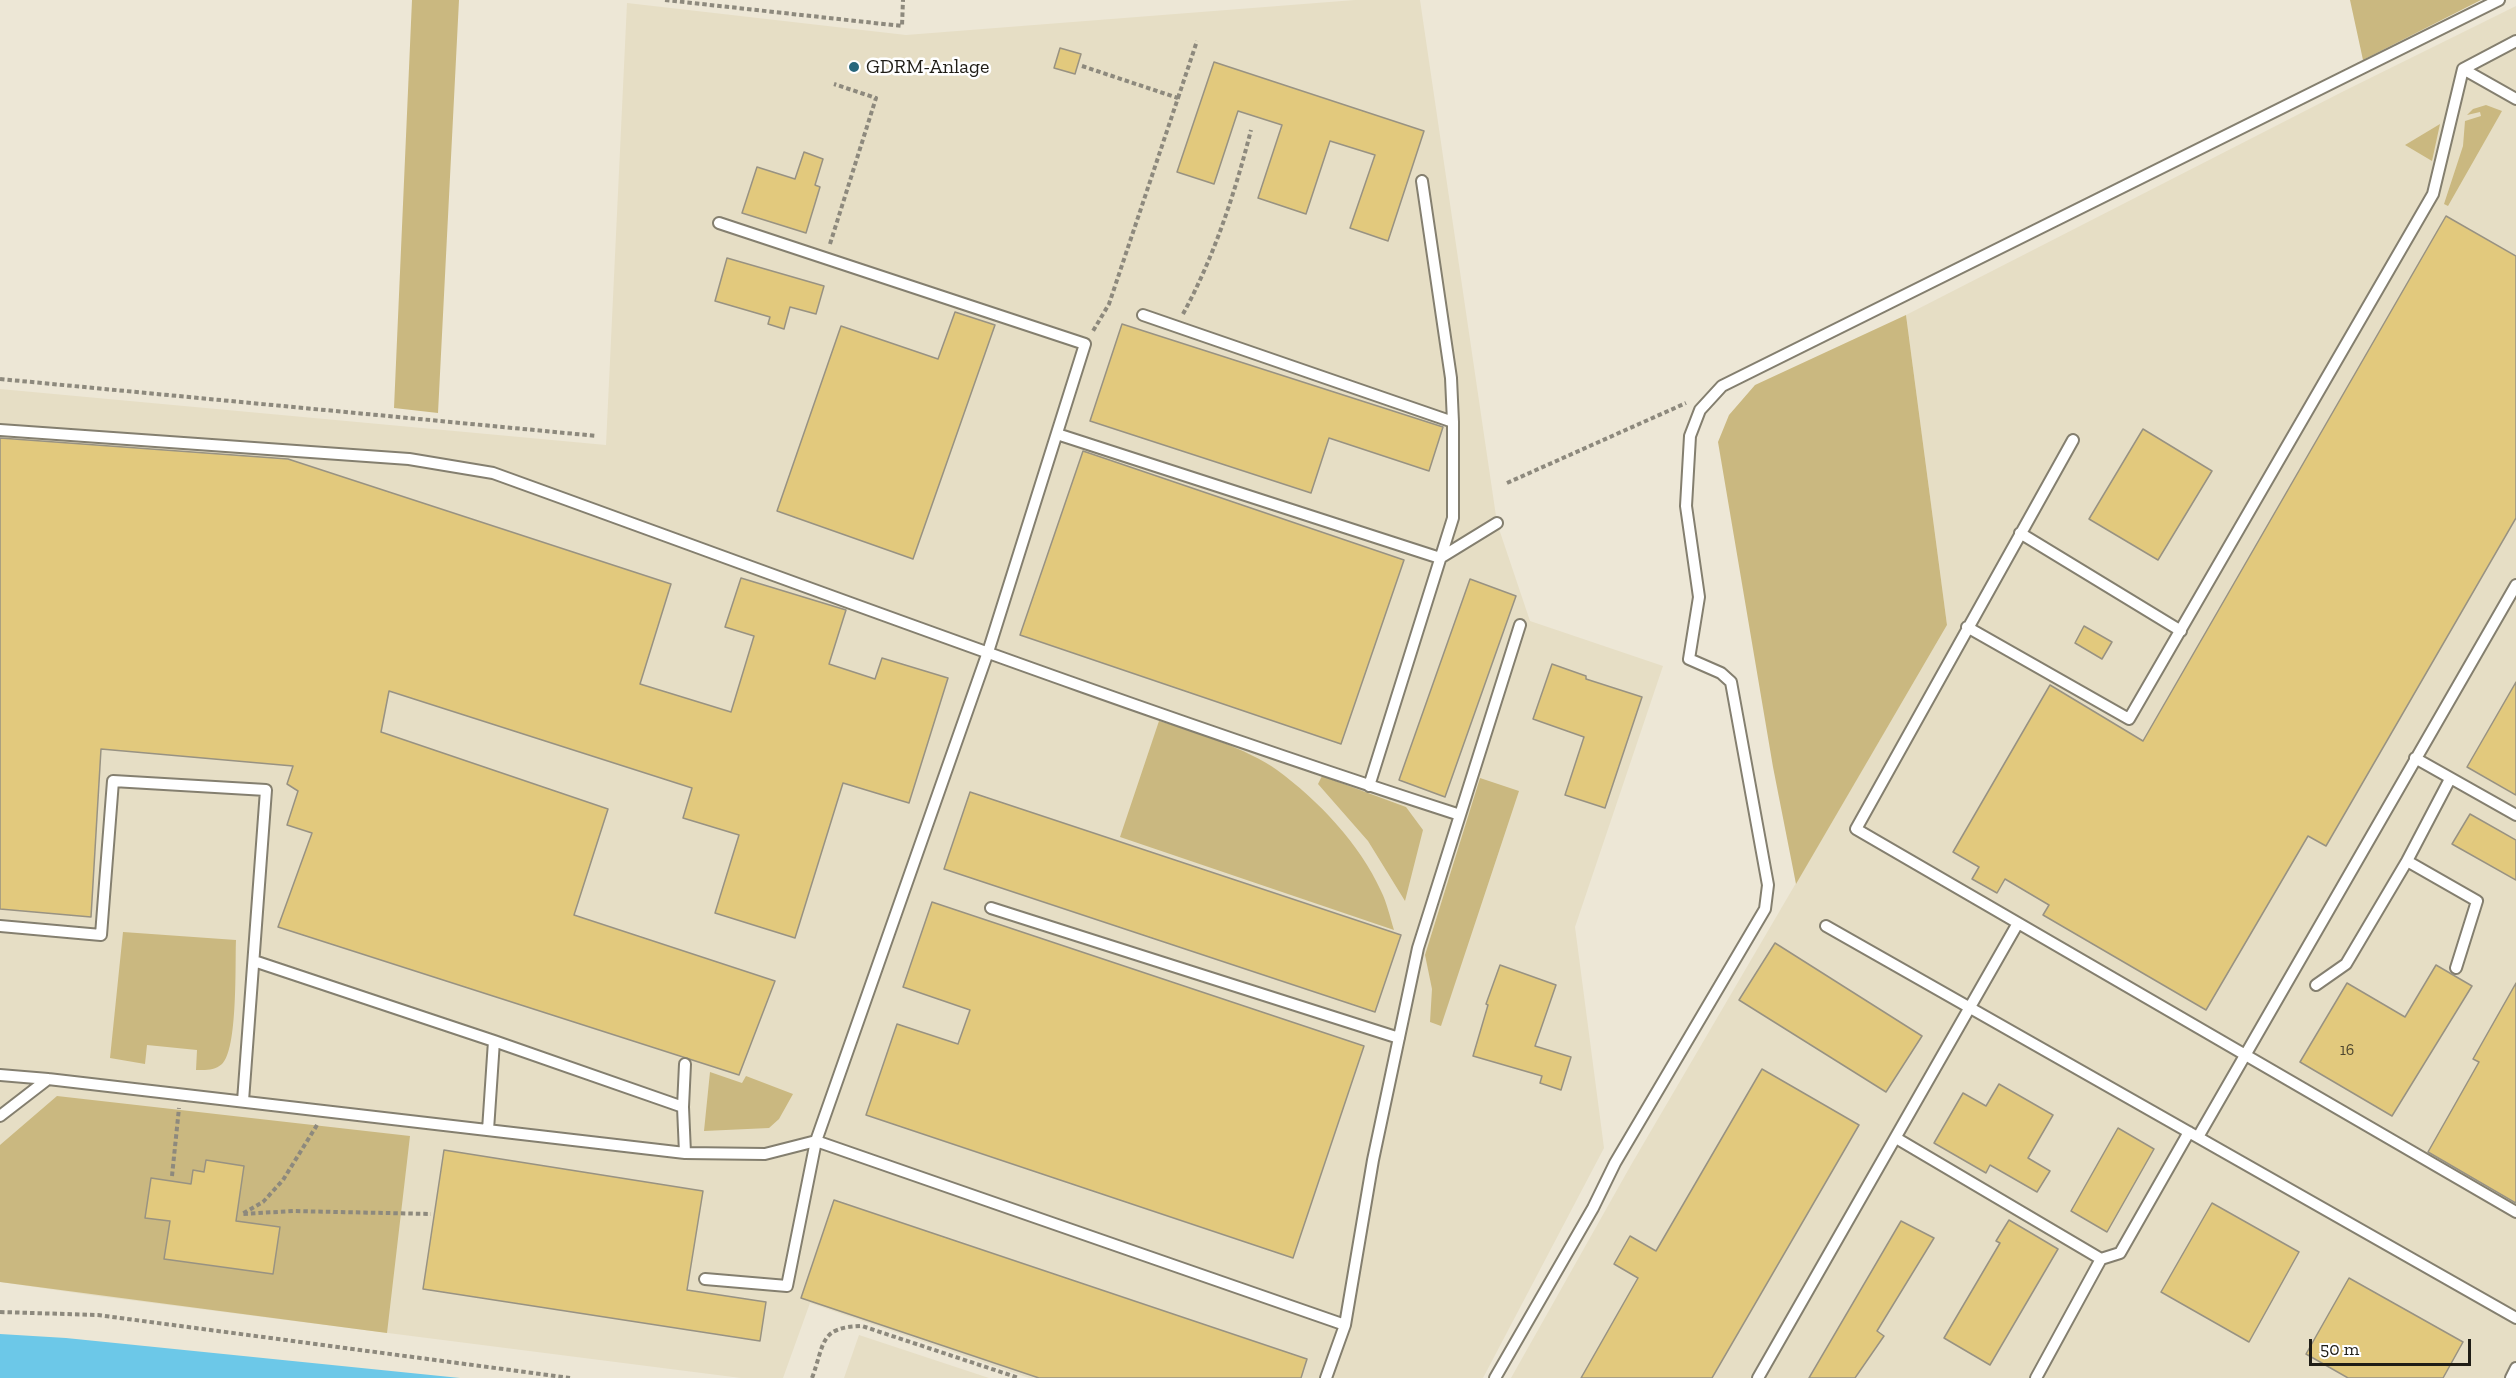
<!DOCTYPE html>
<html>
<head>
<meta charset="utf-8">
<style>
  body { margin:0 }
  #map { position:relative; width:2516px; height:1378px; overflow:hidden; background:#ede7d6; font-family:"Zilla Slab",serif }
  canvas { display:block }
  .scale { position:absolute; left:2309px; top:1339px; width:162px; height:27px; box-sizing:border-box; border:3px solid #1f1d16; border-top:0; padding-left:8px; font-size:18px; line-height:21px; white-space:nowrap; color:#1f1d16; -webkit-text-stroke:4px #fff; paint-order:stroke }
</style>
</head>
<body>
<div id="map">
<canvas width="2516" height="1378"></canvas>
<div class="scale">50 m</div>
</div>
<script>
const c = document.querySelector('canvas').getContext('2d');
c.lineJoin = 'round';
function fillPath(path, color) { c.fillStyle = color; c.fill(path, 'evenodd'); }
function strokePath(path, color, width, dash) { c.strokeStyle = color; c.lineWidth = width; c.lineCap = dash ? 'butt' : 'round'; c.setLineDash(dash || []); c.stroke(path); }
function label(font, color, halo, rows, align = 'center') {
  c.font = font + ' "Zilla Slab",serif'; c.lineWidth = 5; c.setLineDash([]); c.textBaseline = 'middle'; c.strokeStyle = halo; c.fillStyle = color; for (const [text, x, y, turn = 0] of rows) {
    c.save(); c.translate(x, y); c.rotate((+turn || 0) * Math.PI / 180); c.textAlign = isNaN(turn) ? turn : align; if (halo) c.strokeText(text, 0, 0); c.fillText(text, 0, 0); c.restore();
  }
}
const built = new Path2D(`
  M1355 0H1420L1497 523 1530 621 1663 666 1575 927 1604 1148 1483 1378H1029L810 1303 783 1378H741L90 1295 0 1282V389L606 445 627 3 906 35Z
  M2516 6V1378H1511L1631 1165 1947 625 1906 315 2344 91Z
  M859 1335 989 1378H844Z`);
const green = new Path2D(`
  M412 0H459L438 413 394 408Z
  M2350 0H2481L2363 60Z
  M2486 105 2502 111 2448 206 2444 204 2463 146 2465 121 2481 116 2480 112 2467 115 2473 109Z
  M2440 124 2432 161 2405 145Z
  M1906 315 1947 625 1796 884 1773 767 1718 442 1729 415 1755 385Z
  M1159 721C1193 731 1248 749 1277 770 1318 800 1360 844 1381 891 1387 903 1390 917 1394 930L1120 837Z
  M1322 776 1406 807 1423 830 1405 901 1368 841 1318 784Z
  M1480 778 1519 791 1441 1026 1430 1022 1432 989 1425 955Z
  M123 932 236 940C235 963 238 1050 222 1064 214 1071 206 1070 196 1070L197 1050 147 1045 145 1064 110 1058Z
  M710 1072 742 1083 746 1076 793 1094 779 1119 769 1128 704 1131Z
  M57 1096 410 1136 387 1333 0 1282V1145Z`);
const water = new Path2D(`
  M0 1334 66 1338 460 1378H0Z`);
const building = new Path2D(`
  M1060 48 1081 54 1075 74 1054 68Z
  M1214 62 1424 131 1388 241 1350 228 1375 155 1330 141 1306 214 1258 198 1282 125 1238 111 1214 184 1177 172Z
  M804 152 823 159 815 185 820 187 806 233 742 213 757 167 795 179Z
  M2446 216 2516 256V518L2326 846 2308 836 2206 1010 2043 915 2049 905 2005 879 1997 893 1972 879 1979 867 1953 852 2050 685 2143 741Z
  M727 258 824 286 816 314 790 307 784 329 768 324 770 317 715 301Z
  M955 312 995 325 913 559 777 511 841 326 938 359Z
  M1122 324 1443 427 1429 471 1329 438 1311 493 1090 421Z
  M2143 429 2212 471 2158 560 2089 519Z
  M0 438 288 459 671 584 640 684 731 712 754 636 725 627 741 578 846 610 829 664 875 679 882 658 948 678 909 803 843 783 795 938 715 913 739 835 683 818 692 788 389 691 381 732 608 809 574 915 775 981 739 1075 278 927 312 833 287 825 298 791 287 784 293 766 101 749 91 917 0 909Z
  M1083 451 1404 560 1341 744 1020 635Z
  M1470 579 1516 596 1445 797 1399 780Z
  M2084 626 2112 642 2102 659 2075 643Z
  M1552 664 1586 676V679L1642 697 1605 808 1565 795 1584 737 1533 719Z
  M2516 682V795L2467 767Z
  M970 792 1401 935 1375 1012 944 869Z
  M2470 814 2516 840V880L2452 844Z
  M932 902 1364 1046 1293 1258 866 1115 897 1024 958 1044 970 1010 903 987Z
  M1775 943 1922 1036 1886 1092 1739 1000Z
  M1500 965 1556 985 1535 1046 1571 1057 1561 1090 1540 1083 1542 1076 1473 1056 1488 1005 1486 1004Z
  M2436 965 2472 986 2392 1116 2300 1062 2347 983 2405 1017Z
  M2516 983V1203L2428 1152 2479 1062 2473 1059Z
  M1762 1069 1859 1125 1712 1378H1581L1638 1278 1614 1264 1630 1236 1656 1251Z
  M1999 1084 2053 1115 2028 1158 2050 1171 2037 1192 1990 1165 1986 1173 1934 1143 1963 1093 1986 1106Z
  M2118 1128 2154 1149 2107 1232 2071 1211Z
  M444 1150 703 1191 687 1290 766 1302 760 1341 423 1289Z
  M206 1160 244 1166 236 1221 280 1227 273 1274 164 1259 170 1221 145 1218 151 1178 191 1184 193 1170 204 1172Z
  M834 1200 1307 1359 1301 1378H1039L801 1298Z
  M2212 1203 2299 1252 2249 1342 2161 1292Z
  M2009 1220 2058 1249 1990 1365 1944 1338 2000 1243 1996 1241Z
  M1901 1221 1934 1238 1877 1331 1884 1336 1855 1378H1809Z
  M2349 1278 2463 1342 2443 1378H2348L2306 1354Z`);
const path = new Path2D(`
  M665 0 902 26 903 0
  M1082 66 1178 98 1109 304 1093 331
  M1178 98 1197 41
  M830 244 876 98 834 84
  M1183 314C1214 257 1235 193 1251 130
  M0 379 597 436
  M1507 483 1686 403
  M317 1125 283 1180 263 1202 242 1214 293 1211 431 1214
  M172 1176 179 1108
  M0 1312 98 1315 570 1378
  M812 1378C825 1343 819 1327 862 1326L1019 1378`);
const service = new Path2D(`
  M2463 69 2516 99
  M1422 181 1451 378 1453 422
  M1143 315 1453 422V518L1369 786
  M0 430 409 459 493 473C814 589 1135 710 1460 815
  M1057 434 1440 558
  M2073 440 1856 829 2516 1212
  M2020 533 2181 631
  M1440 558 1497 523
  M1967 627 2129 719 2433 194 2463 69 2516 41
  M2415 758 2516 815
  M2407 861 2477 901 2456 968
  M991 908 1399 1038
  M0 926 101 935 113 781 266 790 243 1101
  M1826 926 2516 1318
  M254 961 494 1041 683 1107 685 1153
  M2316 985 2346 964 2407 861 2450 779
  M0 1075 48 1079 685 1153 765 1154 816 1141 1345 1325
  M683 1107 685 1064
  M0 1116 48 1079
  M488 1130 494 1041
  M2198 1137 2516 585
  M1896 1138 2101 1259 2036 1378
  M2101 1259 2120 1253 2189 1132
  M705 1279 787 1286 816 1141 988 652 1085 344 719 223
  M1326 1378 1345 1325 1373 1160 1418 948 1520 625
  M1495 1378 1593 1208 1615 1163 1765 909 1768 885 1731 682 1721 673 1689 659 1699 597 1686 506 1690 436 1700 410 1722 386 2499 0
  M1758 1378 2018 923
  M2511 1378 2516 1368`);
const markers = [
  [854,67,6,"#27667b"]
];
const numberNames = [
  ["16",2347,1050]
];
const poiNames = [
  ["GDRM-Anlage",866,67]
];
fillPath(built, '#e6dec5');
fillPath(green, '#cab880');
fillPath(water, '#6cc8e8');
fillPath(building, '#e2c97d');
strokePath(building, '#989282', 1.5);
strokePath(service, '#847f6f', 14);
strokePath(path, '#8d897d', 4, [4.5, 3]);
strokePath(service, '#fff', 10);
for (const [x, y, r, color] of markers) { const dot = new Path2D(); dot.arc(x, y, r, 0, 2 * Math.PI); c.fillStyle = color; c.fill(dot); strokePath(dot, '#fff', 2); }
label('16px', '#504830', null, numberNames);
label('20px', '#1f1d16', '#fff', poiNames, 'left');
</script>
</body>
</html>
